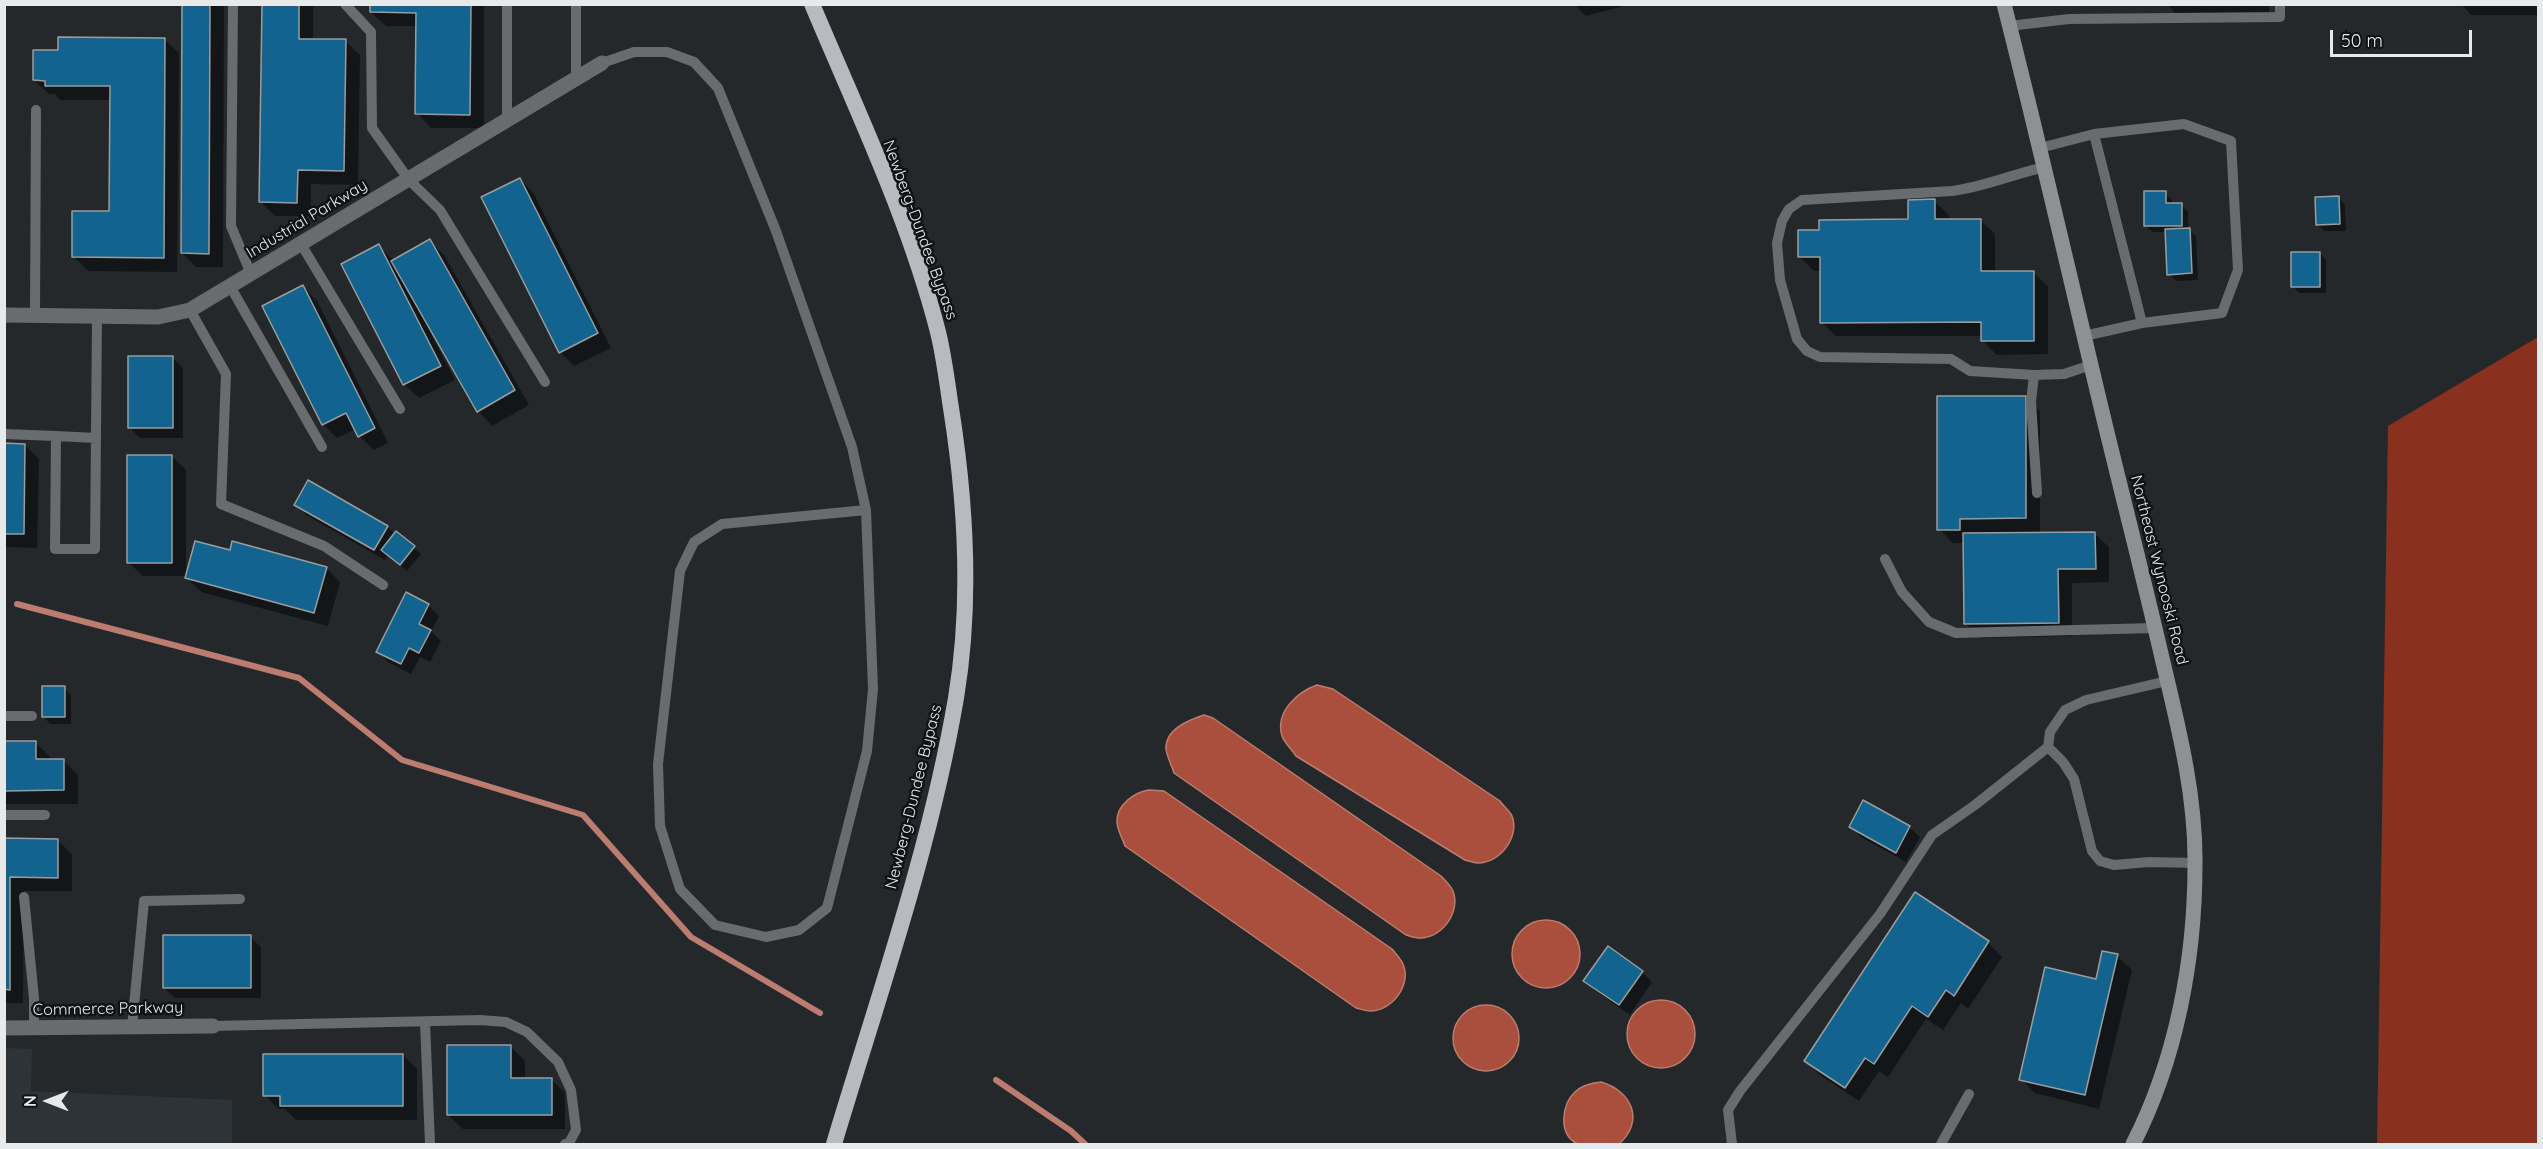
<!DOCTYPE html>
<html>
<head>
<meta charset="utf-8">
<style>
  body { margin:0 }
  #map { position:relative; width:2543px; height:1149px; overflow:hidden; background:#25282b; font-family:Quicksand,sans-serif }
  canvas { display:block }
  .frame { position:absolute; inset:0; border:6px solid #e7e9ea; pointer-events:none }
  .north { position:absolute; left:18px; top:1071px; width:60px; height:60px; -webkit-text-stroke:4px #101112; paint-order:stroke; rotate:270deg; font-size:16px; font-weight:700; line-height:24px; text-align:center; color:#e7e9ea }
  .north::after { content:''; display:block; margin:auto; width:21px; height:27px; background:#e7e9ea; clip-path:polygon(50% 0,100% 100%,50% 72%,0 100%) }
  .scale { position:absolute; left:2330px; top:30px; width:142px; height:27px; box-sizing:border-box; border:3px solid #e7e9ea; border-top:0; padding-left:8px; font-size:18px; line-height:21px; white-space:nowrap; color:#e7e9ea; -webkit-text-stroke:4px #101112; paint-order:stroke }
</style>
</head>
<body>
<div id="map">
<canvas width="2543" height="1149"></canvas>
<div class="frame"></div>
<div class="north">N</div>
<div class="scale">50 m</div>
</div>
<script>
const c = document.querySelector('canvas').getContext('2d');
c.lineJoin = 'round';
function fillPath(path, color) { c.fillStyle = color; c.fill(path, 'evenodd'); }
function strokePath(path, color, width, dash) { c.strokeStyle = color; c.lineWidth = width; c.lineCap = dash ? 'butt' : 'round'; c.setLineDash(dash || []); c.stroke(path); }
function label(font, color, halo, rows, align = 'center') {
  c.font = font + ' Quicksand,sans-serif'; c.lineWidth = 5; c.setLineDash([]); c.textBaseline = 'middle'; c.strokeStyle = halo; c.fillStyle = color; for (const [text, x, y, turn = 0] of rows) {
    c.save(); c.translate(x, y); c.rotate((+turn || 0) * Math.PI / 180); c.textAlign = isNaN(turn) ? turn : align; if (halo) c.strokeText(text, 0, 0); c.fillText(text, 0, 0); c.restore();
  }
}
const built = new Path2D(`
  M5 1048 32 1049 31 1091 232 1100V1144H5Z`);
const forest = new Path2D(`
  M2538 337V1144H2377L2388 426Z`);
const water = new Path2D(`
  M1317 685 1333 689 1500 801C1503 806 1510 811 1512 816 1520 837 1500 863 1478 863 1474 863 1469 861 1465 860L1296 756C1292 750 1284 742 1282 736 1275 712 1297 692 1317 685Z
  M1204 715 1213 718 1441 876C1445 880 1451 886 1453 891 1461 912 1442 938 1420 938 1415 938 1410 936 1406 935L1174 773C1172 766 1167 757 1166 749 1165 729 1189 720 1204 715Z
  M1149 790 1164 791 1392 949C1395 953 1401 959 1403 964 1412 985 1392 1011 1370 1011 1366 1011 1361 1009 1356 1008L1125 846C1123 839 1117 830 1117 822 1116 805 1135 792 1149 790Z
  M1512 954a34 34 0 1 1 68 0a34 34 0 1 1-68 0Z
  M1627 1034a34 34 0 1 1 68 0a34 34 0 1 1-68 0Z
  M1453 1038a33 33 0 1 1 66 0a33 33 0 1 1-66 0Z
  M1601 1082C1632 1091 1645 1121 1619 1144 1608 1145 1586 1148 1576 1143 1558 1133 1562 1104 1575 1092 1582 1085 1591 1083 1601 1082Z`);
const shadow = new Path2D(`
  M183 4H224L223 267H196L182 253Z
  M263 4H313V40L345 41 360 55 358 185 311 184V216H275L261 202Z
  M371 4H484V128H431L417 113 418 26H386L371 12Z
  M1574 4H1631L1586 16Z
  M2167 4H2269V13L2176 14Z
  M2461 4H2538V15H2471Z
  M164 39 179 53 177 272 88 271 74 257 111 213 112 100H60L55 94H49L34 80 60 51Z
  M520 179 534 194 611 348 574 366 560 352Z
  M2165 193 2172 200V205H2181L2188 212V230L2196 236 2198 280 2176 281 2169 274 2166 232H2152L2145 225Z
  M2339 198 2345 205 2346 231H2324L2317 224Z
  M1934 201 1949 215V220H1980L1995 234V273H2034L2048 287V354L1997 355 1982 340V336H1836L1821 322V271H1814L1800 257 1820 232 1909 221Z
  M429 241 444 255 529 405 492 426 478 411 433 332 431 334 455 380 419 398 404 384 379 246 394 261Z
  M2320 253 2326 260V293H2300L2293 287Z
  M303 287 317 301 388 443 374 450 359 436 356 429 337 438 323 424Z
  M172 357 183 368V438H140L130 428Z
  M2025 397 2040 411V534L2094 533 2109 547V582L2072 583V636L1980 638 1965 623 1964 543H1953L1939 529Z
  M4 445H25L39 459 37 548 4 547Z
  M171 456 186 470V576H143L128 562Z
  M296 504 387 527 421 554 407 571 388 555 385 560 306 515Z
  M231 552 326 568 340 582 328 626 201 592 187 578Z
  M428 605 439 616 431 631 441 641 430 662 420 657 411 674 388 662 377 651Z
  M64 688 71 695V724H50L44 717Z
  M4 743H36L50 757V760H63L78 775V804H4Z
  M1851 827H1909L1920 837 1906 862 1861 837Z
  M4 840H58L72 855V891H24L23 1003H4Z
  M1915 894 1988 943 2002 957 1968 1009 1961 1003 1943 1030 1926 1019 1888 1077 1879 1071 1859 1101 1820 1075 1806 1061Z
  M250 937 261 947V998H175L164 988Z
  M2117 956 2132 970 2099 1109 2035 1093 2021 1079Z
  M1642 972 1652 982 1630 1015 1596 991 1585 981Z
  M511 1047 525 1061V1079H551L565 1093V1129H463L448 1115Z
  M403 1055 417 1069V1120H296L285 1109H279L264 1095Z`);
const stream = new Path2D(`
  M17 604 299 678 402 760 583 815 691 937 820 1013
  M996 1080 1071 1131 1085 1144`);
const building = new Path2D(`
  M182 4H210L209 254 181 253Z
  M262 4H299V39H346L344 171 298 170 297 203 259 202Z
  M370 4H471L470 115 415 114 416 13 370 12Z
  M58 37 165 38 164 258 72 257V211H109L110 86H45V81L33 80V50H58Z
  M520 178 598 333 559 353 481 197Z
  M2144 191H2166V203H2182V226H2144Z
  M2339 196 2340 224 2316 225 2315 197Z
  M1935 199V219H1981V271H2034V341H1981V322L1820 323V257H1798V230H1819V220L1908 219V200Z
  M2190 228 2192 273 2167 275 2165 229Z
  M430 239 515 390 477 412 391 261Z
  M379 244 441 366 403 385 341 264Z
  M2291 252H2320V287H2291Z
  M303 285 375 428 358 437 346 413 322 425 262 306Z
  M128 356H173V428H128Z
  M1937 396H2026V518L1960 519V530H1937Z
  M4 443 25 444 24 534H4Z
  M127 455H172V563H127Z
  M308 480 388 526 374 550 294 505Z
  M396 531 415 546 400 565 381 550Z
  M2095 532 2096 569H2058L2059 623 1964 624 1963 533Z
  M195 541 230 550 232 541 327 567 314 613 185 578Z
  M406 592 429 604 419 624 431 630 419 653 409 648 401 664 376 652Z
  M42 686H65V717H42Z
  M4 741H36V759H64V790L4 791Z
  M1863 800 1910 826 1896 853 1849 827Z
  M4 838 58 839V878L10 877V990L4 989Z
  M1915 892 1989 941 1954 996 1946 990 1928 1017 1912 1006 1874 1064 1865 1058 1845 1088 1804 1061Z
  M163 935H251V988H163Z
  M1608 946 1643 971 1619 1005 1583 981Z
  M2102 951 2118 954 2085 1095 2019 1080 2045 967 2096 979Z
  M447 1045H511V1078H552V1115H447Z
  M263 1054H403V1106H280V1096H263Z`);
const service = new Path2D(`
  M233 4 231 226 251 274
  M345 4 371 32 372 128 409 180 440 210 545 382
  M507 4V121
  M576 4V79
  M2009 26 2069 19 2280 17V4
  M602 63 634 52H667L694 62 718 88 776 231 852 447 866 510 873 689 867 751 827 908 799 930 766 937 715 925 680 889 660 826 658 764 680 571 694 542 722 524 866 510
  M2094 134 2142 323
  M2040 148 2094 134 2184 124 2231 141 2238 270 2222 313 2142 323 2084 336
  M2045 167C2013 174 1984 187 1952 191L1802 200 1789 209 1782 221 1777 243 1780 280 1797 339 1807 351 1820 357 1951 359 1970 371 2034 375 2064 374 2091 365
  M301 244 400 409
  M230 286 322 447
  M190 310 226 374 221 504 324 546 383 585
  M35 316 36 110
  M2034 375 2031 402 2037 493
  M4 434 56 436
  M96 438 56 436 55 549H95L97 316
  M1885 559 1902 592 1929 622 1956 633 2155 628
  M2167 681 2086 700 2065 710 2050 732 2048 747 2063 762 2074 779 2092 851 2100 861 2114 865 2149 862 2196 863
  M4 716H32
  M4 815H45
  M24 897 34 998V1028
  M425 1022 430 1144
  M213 1026 480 1020 506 1022 527 1032 558 1062 571 1090 576 1130 569 1143 565 1144
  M132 1027 144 901 240 899
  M1732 1144 1728 1110 1740 1091 1880 914 1932 835 1975 805 2048 747
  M1941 1144 1969 1094`);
const minor = new Path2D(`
  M4 315 158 317 190 310 602 63
  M4 1028 213 1026`);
const secondary = new Path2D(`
  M2004 4C2040 145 2072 287 2106 428 2125 506 2145 584 2163 662 2179 729 2196 797 2195 865 2195 960 2176 1060 2133 1144`);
const trunk = new Path2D(`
  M812 4C857 111 909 219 938 332 944 356 947 382 951 408 966 503 972 602 956 698 930 850 878 997 834 1144`);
const streetNames = [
  ["Industrial Parkway",307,219,-31],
  ["Newberg-Dundee Bypass",920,230,70],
  ["Northeast Wynooski Road",2159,570,76],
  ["Newberg-Dundee Bypass",914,797,-76],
  ["Commerce Parkway",108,1009,-1]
];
fillPath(built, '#2c343a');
fillPath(forest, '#88311e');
fillPath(water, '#a94f3b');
strokePath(water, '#bc7d70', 1.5);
fillPath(shadow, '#0007');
strokePath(stream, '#bc7d70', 6);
fillPath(building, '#12638d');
strokePath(building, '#999d9f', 1.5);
strokePath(service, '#696b6c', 10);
strokePath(minor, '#696b6c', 15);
strokePath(secondary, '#8e9092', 15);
strokePath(trunk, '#b7babe', 16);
label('16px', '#e7e9ea', '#101112', streetNames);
</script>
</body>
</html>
